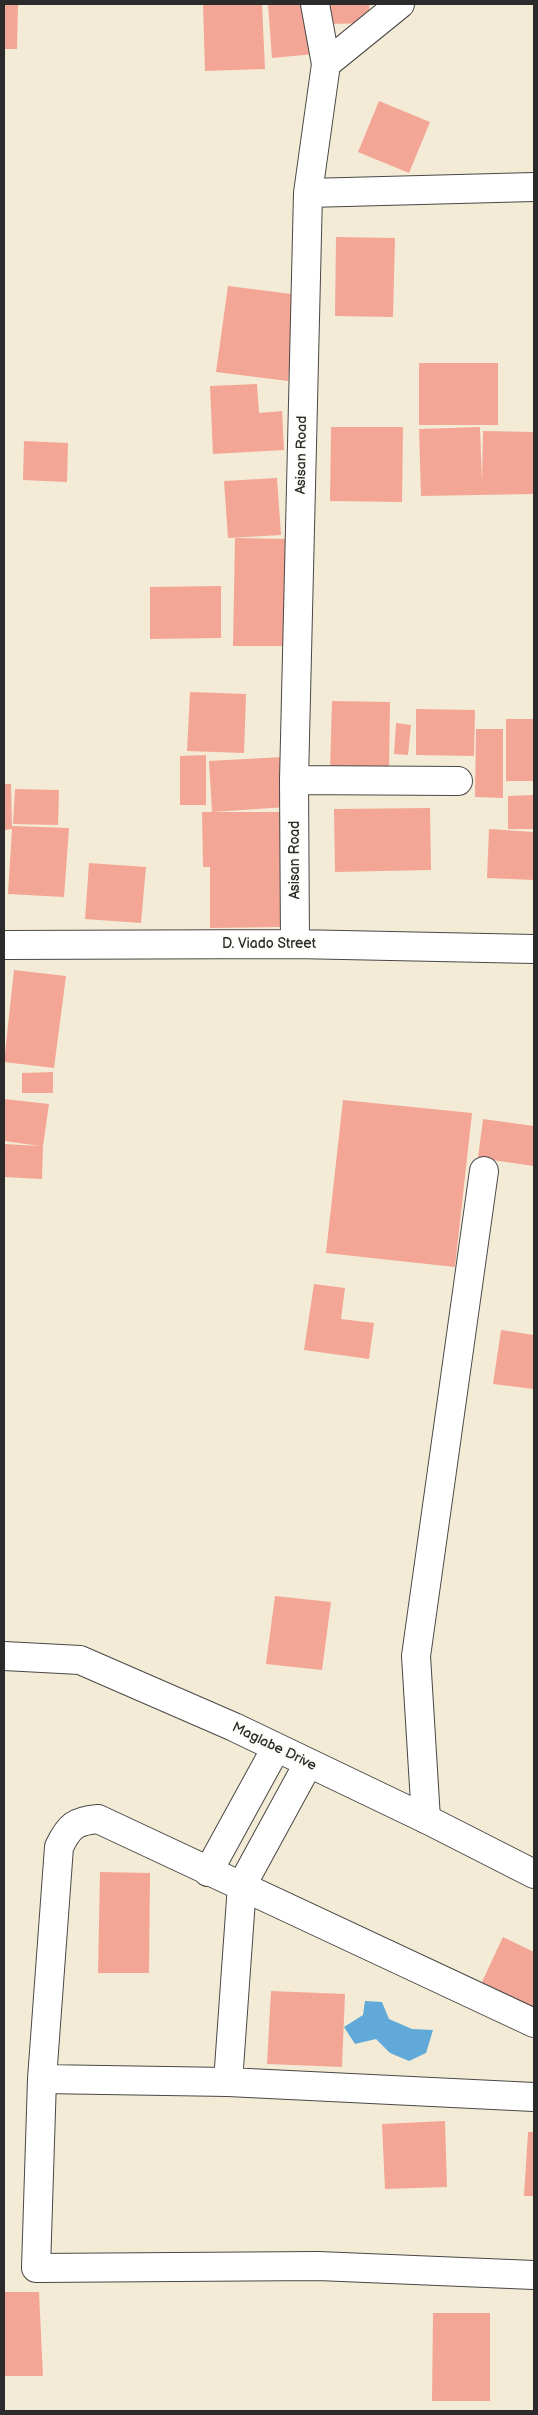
<!DOCTYPE html>
<html>
<head>
<meta charset="utf-8">
<style>
  body { margin:0 }
  #map { position:relative; width:538px; height:2415px; overflow:hidden; background:#f4ebd6; font-family:"Balsamiq Sans",sans-serif }
  canvas { display:block }
  .frame { position:absolute; inset:0; border:5px solid #2b2b2b; pointer-events:none }
</style>
</head>
<body>
<div id="map">
<canvas width="538" height="2415"></canvas>
<div class="frame"></div>
</div>
<script>
const c = document.querySelector('canvas').getContext('2d');
c.lineJoin = 'round';
function fillPath(path, color) { c.fillStyle = color; c.fill(path, 'evenodd'); }
function strokePath(path, color, width, dash) { c.strokeStyle = color; c.lineWidth = width; c.lineCap = dash ? 'butt' : 'round'; c.setLineDash(dash || []); c.stroke(path); }
function label(font, color, halo, rows, align = 'center') {
  c.font = font + ' "Balsamiq Sans",sans-serif'; c.lineWidth = 4; c.setLineDash([]); c.textBaseline = 'middle'; c.strokeStyle = halo; c.fillStyle = color; for (const [text, x, y, turn = 0] of rows) {
    c.save(); c.translate(x, y); c.rotate((+turn || 0) * Math.PI / 180); c.textAlign = isNaN(turn) ? turn : align; if (halo) c.strokeText(text, 0, 0); c.fillText(text, 0, 0); c.restore();
  }
}
const water = new Path2D(`
  M365 2001 382 2002 389 2019 412 2029 433 2030 426 2053 409 2061 390 2053 376 2039 355 2044 344 2027 363 2015Z`);
const building = new Path2D(`
  M4 4H18L17 49H4Z
  M203 4H262L265 69 205 71Z
  M268 4H310L314 54 272 58Z
  M326 4H369L370 23 329 24Z
  M379 101 430 122 409 173 358 152Z
  M336 237 395 238 393 317 335 316Z
  M228 286 299 295 288 381 216 372Z
  M419 363H498V425H419Z
  M257 384 259 413 282 411 284 450 213 454 210 386Z
  M331 427H403L402 502 330 501Z
  M480 427 482 482 483 431 534 432V494L421 496 419 429Z
  M24 441 68 443 67 482 23 480Z
  M277 478 281 535 228 538 224 481Z
  M235 538 293 539 292 646H233Z
  M221 586V638L150 639V587Z
  M190 692 246 694 244 753 187 751Z
  M332 701 390 702 389 770 330 769Z
  M416 709 475 710 474 756 416 755Z
  M506 719H534V781H506Z
  M396 723 411 725 408 755 394 754Z
  M476 729H503V798L475 797Z
  M206 755V805H180V756Z
  M283 757 287 807 212 812 209 761Z
  M4 784H11L12 826 69 828 64 897 8 894 12 829 4 830Z
  M15 789 59 790 58 825 13 824Z
  M534 795V829H508V796Z
  M430 808 431 870 335 872 334 809Z
  M202 812H287L283 927 210 928V867H203Z
  M489 829 534 832V880L487 878Z
  M89 863 146 867 141 923 85 919Z
  M14 970 66 976 54 1068 4 1062Z
  M53 1072V1093H22V1073Z
  M4 1099 49 1104 43 1146 42 1179 4 1177V1144L40 1146 4 1141Z
  M343 1100 472 1113 455 1267 326 1253Z
  M483 1119 534 1126V1166L478 1158Z
  M314 1284 345 1288 341 1319 374 1323 369 1359 304 1350Z
  M501 1330 534 1335V1389L493 1384Z
  M275 1596 331 1602 322 1670 266 1664Z
  M100 1872 150 1873 149 1973H98Z
  M503 1937 534 1952V2010L481 1984Z
  M271 1991 345 1994 342 2067 267 2064Z
  M445 2121 447 2187 385 2189 382 2124Z
  M528 2132H534V2196H524Z
  M4 2292H39L43 2376H4Z
  M433 2313H490V2401H432Z`);
const minor = new Path2D(`
  M315 4 326 64
  M308 193 534 187
  M294 780 458 781
  M295 944 294 780 308 193 326 64 400 4
  M4 945 295 944 534 949
  M308 1764 242 1885 228 2082 534 2097
  M426 1819 416 1656 484 1171
  M208 1872 276 1748
  M534 2023 98 1819C75 1821 69 1826 59 1847L42 2079 36 2268 318 2266 534 2275
  M42 2079 228 2082`);
const major = new Path2D(`
  M4 1656 80 1660 234 1727 426 1819 534 1874`);
const streetNames = [
  ["Asisan Road",302,455,-89],
  ["Asisan Road",295,860,-90],
  ["D. Viado Street",269,944],
  ["Maglabe Drive",274,1747,26]
];
fillPath(water, '#60a9d8');
fillPath(building, '#f3a696');
strokePath(minor, '#494845', 30);
strokePath(major, '#494845', 30);
strokePath(minor, '#fff', 28);
strokePath(major, '#fff', 28);
label('14px', '#2b2b2b', '#fdfcf7', streetNames);
</script>
</body>
</html>
